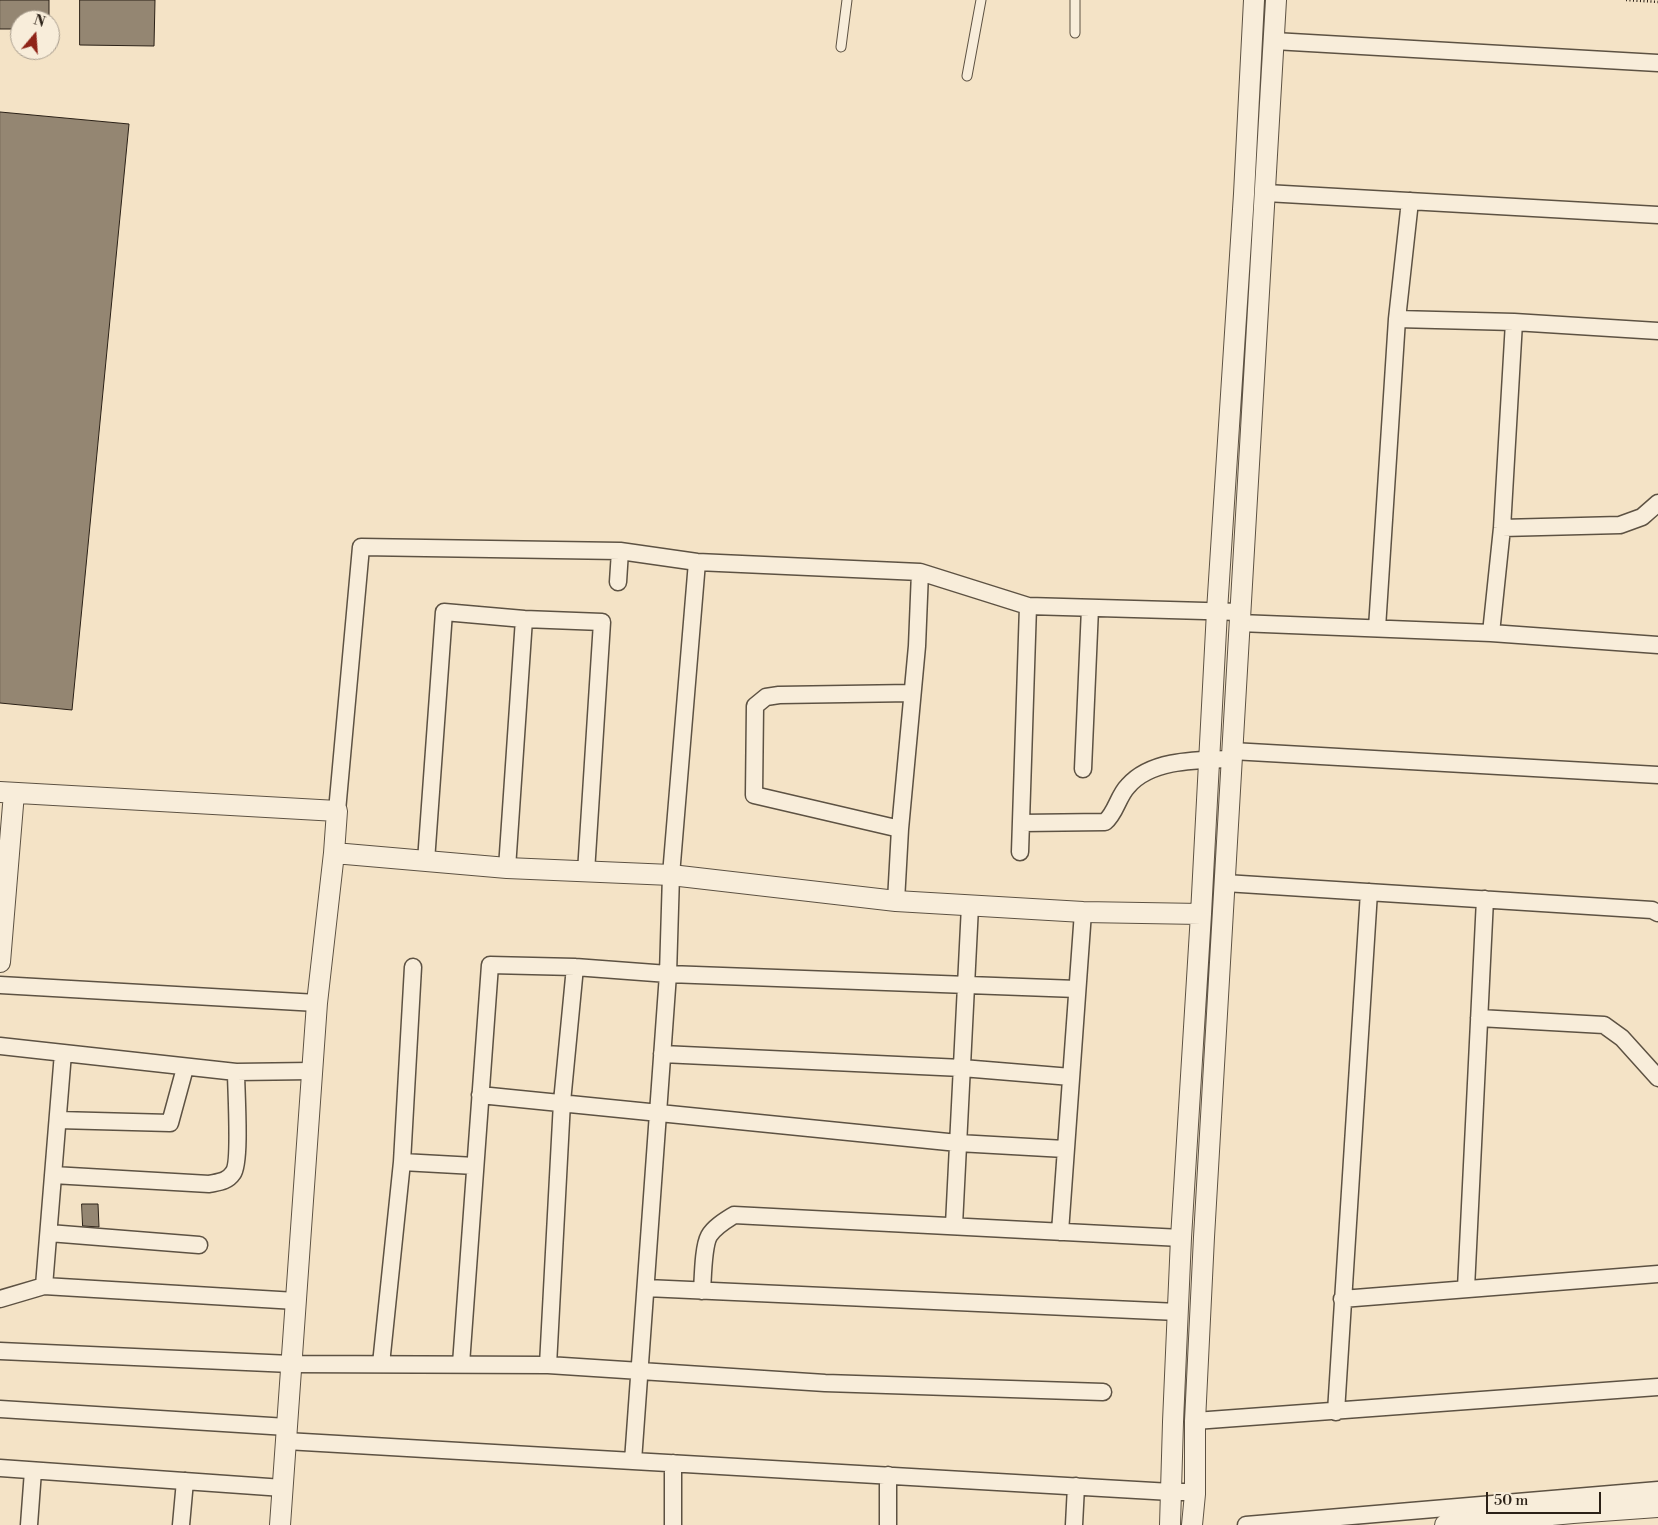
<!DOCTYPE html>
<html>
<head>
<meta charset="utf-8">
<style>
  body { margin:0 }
  #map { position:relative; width:1658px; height:1525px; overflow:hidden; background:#f4e3c6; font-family:"Libre Bodoni",serif }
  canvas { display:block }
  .north { position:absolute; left:10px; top:10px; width:50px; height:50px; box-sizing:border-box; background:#f8edda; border:1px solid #a69b8c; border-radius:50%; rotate:18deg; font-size:14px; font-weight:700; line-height:20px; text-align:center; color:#2b2117 }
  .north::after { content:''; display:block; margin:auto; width:18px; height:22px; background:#8f2418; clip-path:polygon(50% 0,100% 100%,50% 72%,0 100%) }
  .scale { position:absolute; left:1486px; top:1492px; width:115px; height:22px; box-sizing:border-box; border:2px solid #2b2117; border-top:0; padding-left:6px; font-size:15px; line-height:18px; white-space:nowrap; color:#2b2117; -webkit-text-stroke:4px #f8edda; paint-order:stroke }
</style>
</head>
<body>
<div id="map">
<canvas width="1658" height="1525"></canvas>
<div class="north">N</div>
<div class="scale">50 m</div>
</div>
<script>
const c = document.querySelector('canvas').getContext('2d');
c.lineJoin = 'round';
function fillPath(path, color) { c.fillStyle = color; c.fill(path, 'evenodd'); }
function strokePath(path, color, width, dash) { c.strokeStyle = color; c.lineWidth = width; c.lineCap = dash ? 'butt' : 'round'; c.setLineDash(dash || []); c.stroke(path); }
const building = new Path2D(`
  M0 0H49V20H20V29H0Z
  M80 0H155L154 46 80 45Z
  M0 112 129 124 72 710 0 703Z
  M82 1204H98L99 1227 83 1226Z`);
const path = new Path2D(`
  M1626 0 1658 2`);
const service = new Path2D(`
  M1075 33V0
  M841 47 847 0
  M967 76 981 0`);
const minor = new Path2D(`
  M1274 41 1658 63
  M1266 193 1658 215
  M1397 319 1514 322 1658 331
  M1502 528 1620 525 1642 517 1658 503
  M618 582 620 551
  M1239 623 1491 633 1658 645
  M1377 628 1397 319 1410 201
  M1491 633 1502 528 1514 322
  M1232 751 1658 775
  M1083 769 1090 608
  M337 811 361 547 620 551 697 562 920 572 1028 606 1240 612
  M1021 823 1105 822C1116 813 1118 796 1128 786 1151 759 1198 760 1231 759
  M900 829 754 795 755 706 766 697 779 695 912 693
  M1020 852 1028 606
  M426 861 444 612 524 619
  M507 868 524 619 602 622 586 872
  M1225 883 1652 910 1658 913
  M896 901 900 829 917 646 920 572
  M0 985 317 1003
  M1479 1018 1604 1025 1622 1038 1658 1078
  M0 1046 236 1072 312 1071
  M662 1054 962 1068 1071 1077
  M480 1095 958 1143 1065 1149
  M58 1120 170 1123 185 1068
  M402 1162 475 1166
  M53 1175 209 1184C218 1182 227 1182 233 1173 241 1163 236 1089 236 1072
  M954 1225 970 906
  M1060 1232 1083 912
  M49 1233 199 1245
  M44 1286 63 1053
  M646 1288 1178 1312
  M1466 1288 1485 899
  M702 1291C703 1278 703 1247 709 1236 714 1227 726 1220 734 1215L1181 1238
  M0 1299 44 1286 296 1301
  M1342 1299 1658 1274
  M0 1351 291 1364 548 1365 825 1383 1103 1392
  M381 1364 402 1162 413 967
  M461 1364 490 965 575 967 668 974 1077 989
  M548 1365 562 1102 575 967
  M0 1409 287 1427
  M1336 1412 1369 892
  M1195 1421 1658 1387
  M286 1441 1171 1492H1195
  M633 1461 668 974 671 875 697 562
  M0 1468 283 1488
  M29 1525 33 1471
  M181 1525 185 1481
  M673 1525V1463
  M888 1525V1475
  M1074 1525 1076 1486
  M1246 1525 1658 1490`);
const tertiary = new Path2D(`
  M0 792 337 811 334 853 317 1003 280 1525
  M334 853 507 868 671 875 896 901 1083 912 1201 914
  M0 962 14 793
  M1170 1525 1173 1422 1181 1238 1201 914 1217 611 1244 194 1254 0
  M1192 1525 1195 1494V1421L1204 1237 1276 0
  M1445 1525 1573 1513 1658 1507`);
fillPath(building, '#948672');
strokePath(building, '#2b2117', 1);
strokePath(service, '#5d5243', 11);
strokePath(minor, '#5d5243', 19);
strokePath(tertiary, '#5d5243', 22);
strokePath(path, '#2b2117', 2.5, [1, 2.5]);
strokePath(service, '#f8edda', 9);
strokePath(minor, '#f8edda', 16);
strokePath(tertiary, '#f8edda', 20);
</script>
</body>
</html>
